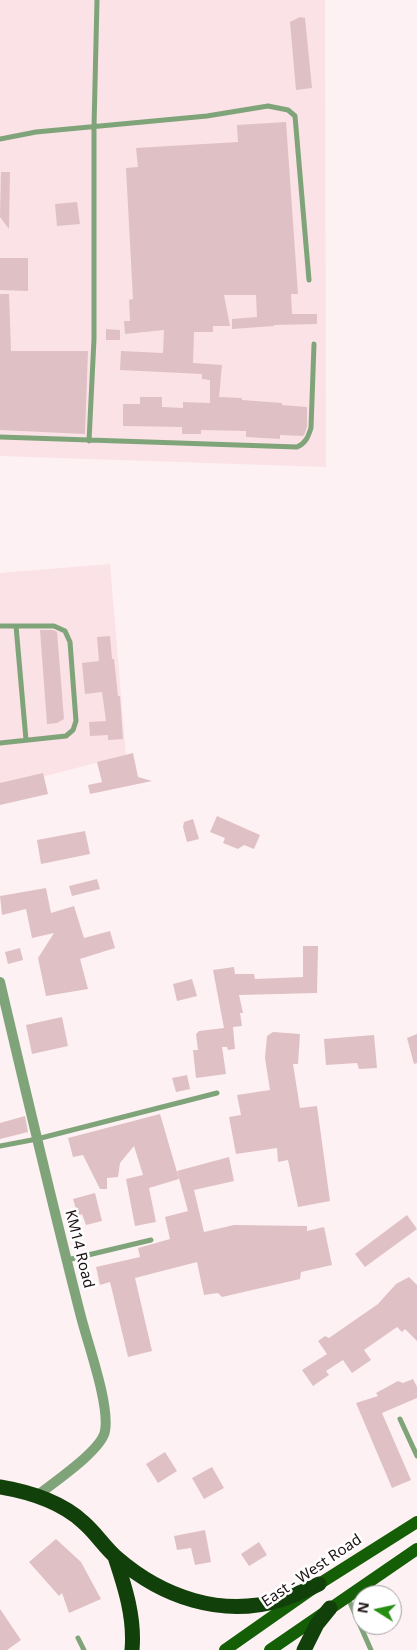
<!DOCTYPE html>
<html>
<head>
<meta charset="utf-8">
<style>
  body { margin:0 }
  #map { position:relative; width:417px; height:1650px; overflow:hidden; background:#fef1f3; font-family:"Noto Sans",sans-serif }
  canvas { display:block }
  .north { position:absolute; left:352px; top:1585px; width:50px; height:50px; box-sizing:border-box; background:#fff; border:1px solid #a4a0a1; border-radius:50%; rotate:280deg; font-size:14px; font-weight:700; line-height:20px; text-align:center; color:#1c1214 }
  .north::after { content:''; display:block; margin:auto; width:18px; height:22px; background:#248e10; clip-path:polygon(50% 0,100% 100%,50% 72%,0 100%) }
</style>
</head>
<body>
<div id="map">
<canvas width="417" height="1650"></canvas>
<div class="north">N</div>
</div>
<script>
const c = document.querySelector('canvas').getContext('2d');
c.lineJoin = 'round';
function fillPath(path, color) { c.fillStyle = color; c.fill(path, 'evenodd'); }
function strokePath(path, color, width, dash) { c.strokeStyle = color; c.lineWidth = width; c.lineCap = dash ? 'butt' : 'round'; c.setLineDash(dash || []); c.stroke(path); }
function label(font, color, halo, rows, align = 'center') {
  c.font = font + ' "Noto Sans",sans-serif'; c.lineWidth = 5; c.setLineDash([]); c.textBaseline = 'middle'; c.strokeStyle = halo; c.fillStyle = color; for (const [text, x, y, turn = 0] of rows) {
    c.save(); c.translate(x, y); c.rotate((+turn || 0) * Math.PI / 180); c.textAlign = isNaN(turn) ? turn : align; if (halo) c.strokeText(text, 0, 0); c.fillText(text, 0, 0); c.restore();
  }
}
const built = new Path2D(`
  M0 0H325L326 467 0 456Z
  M110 564 126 755 0 788V573Z`);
const building = new Path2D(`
  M300 17 305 18 312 88 296 90 290 22Z
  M286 122 298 294H291L292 314H317V324L274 325V326L232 329V319L257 317 256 295H224L230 326H213V332H194L193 363 222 365 219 397 242 398V400L282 403V405L307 407V427L304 435 303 436 280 435V439L246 437V431L201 430V434H182V427L123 426V404H140V397H162V407L183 408V402L210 403V380L202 379V374L120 370 121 351 163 353 164 330 125 334 124 321H130L129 300 133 299 126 168 138 167 136 148 238 142 237 125Z
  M1 172H10L9 229 0 217Z
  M77 202 80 224 57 226 55 204Z
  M0 258H28V291L0 290Z
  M0 294H9L11 351H88L85 434 0 430Z
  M106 329 120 330V340H106Z
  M40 630H53L57 632 64 719 57 723 47 724Z
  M110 636 112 659H114L118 696H120L123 739 108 740V735L90 736 89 722 106 721 102 692 85 694 82 663 99 661 97 637Z
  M133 753 138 777 152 781 90 794 88 785 102 782 97 762Z
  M43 773 48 794 0 805V783Z
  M217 816 260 835 254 849 244 845 238 849 223 843 225 838 210 832Z
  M193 819 199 839 187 842 183 827 184 822Z
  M85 831 90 854 41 864 37 840Z
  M97 879 100 889 72 896 69 886Z
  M46 888 51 913 74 906 84 938 110 931 115 948 80 959 88 989 46 996 38 958 54 933 32 938 26 909 2 915 0 896Z
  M303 946H318L317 993 239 995 243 1013H240L242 1026 233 1027 235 1049 228 1050 227 1047H222L226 1074 196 1078 193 1050H198L196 1034 199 1031 224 1028 213 970 234 967 235 974H254L255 979 303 977Z
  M20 948 23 960 8 964 5 952Z
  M192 979 197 996 177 1001 173 984Z
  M62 1017 68 1046 32 1054 26 1025Z
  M273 1032 300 1034 298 1064H293L300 1108 317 1106 330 1201 298 1207 288 1160 278 1162 277 1148 236 1154 229 1117 241 1115 237 1095 270 1090 265 1058 267 1036Z
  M417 1034V1063L414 1064 407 1038Z
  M374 1035 377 1068 359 1069 357 1063 326 1065 324 1039Z
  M187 1075 190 1089 176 1092 172 1078Z
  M160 1114 179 1179 149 1188 156 1222 135 1226 126 1179 143 1175 134 1146 120 1163 118 1177 107 1178V1189H100L83 1155 73 1157 68 1138Z
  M25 1116 28 1132 0 1139V1123Z
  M229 1157 234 1181 194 1190 204 1232 234 1225 307 1226V1231L324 1227 332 1265 301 1272 300 1279 222 1297 218 1293 204 1295 197 1262 135 1278 152 1351 128 1357 110 1282 100 1285 96 1267 140 1257 138 1248 170 1239 165 1217 188 1211 177 1171Z
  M95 1193 102 1221 86 1225 82 1214 78 1216 73 1199Z
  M407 1215 417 1229 365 1267 355 1254Z
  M409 1277 417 1285V1341L405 1329 402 1332 397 1327 364 1350 371 1360 352 1373 343 1360 326 1371 329 1375 313 1386 302 1370 327 1354 318 1341 325 1336 329 1338 378 1304 396 1284Z
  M413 1379 417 1387V1398L382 1413 411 1480 392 1488 356 1403 378 1396 376 1393 398 1381 403 1383Z
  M165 1452 177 1471 158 1483 146 1464Z
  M212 1467 224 1488 204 1499 192 1478Z
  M205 1530 211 1562 195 1565 191 1548 177 1550 174 1536Z
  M56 1539 81 1562 101 1599 69 1613 62 1593 59 1596 29 1562Z
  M259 1542 267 1555 249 1566 241 1554Z
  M0 1609 21 1640 7 1650H0Z`);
const lane = new Path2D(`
  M0 139 36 132 207 116 268 106 288 110 295 116 309 280
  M0 437 297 447C306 443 308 437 311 428L314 344
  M89 441 94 339V127L97 0
  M0 626H54L65 631 70 642 76 721 73 730 66 736 0 743
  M16 626 26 740
  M0 1146 37 1139 217 1093
  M67 1260 151 1240
  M400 1419 417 1456
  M348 1598 371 1650
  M78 1638 84 1650`);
const street = new Path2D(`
  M0 982C26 1093 52 1203 80 1313 87 1342 110 1404 105 1431 102 1450 54 1482 38 1495`);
const primary = new Path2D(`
  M225 1650 319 1584 417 1522
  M270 1650 417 1549`);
const highway = new Path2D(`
  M0 1487C30 1492 60 1501 83 1522 96 1533 105 1548 117 1558 162 1597 222 1618 280 1600 294 1596 306 1590 319 1584
  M115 1557C125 1587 135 1618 132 1650
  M304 1650 317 1624 330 1608`);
const streetNames = [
  ["KM14 Road",79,1249,76],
  ["East - West Road",312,1571,-34]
];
fillPath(built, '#fae2e6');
fillPath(building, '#dfc0c5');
strokePath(lane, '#80a47a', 5);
strokePath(street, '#80a47a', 10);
strokePath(primary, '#145f05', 12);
strokePath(highway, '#12400a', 15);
label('15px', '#1c1214', '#fff', streetNames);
</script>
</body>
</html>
